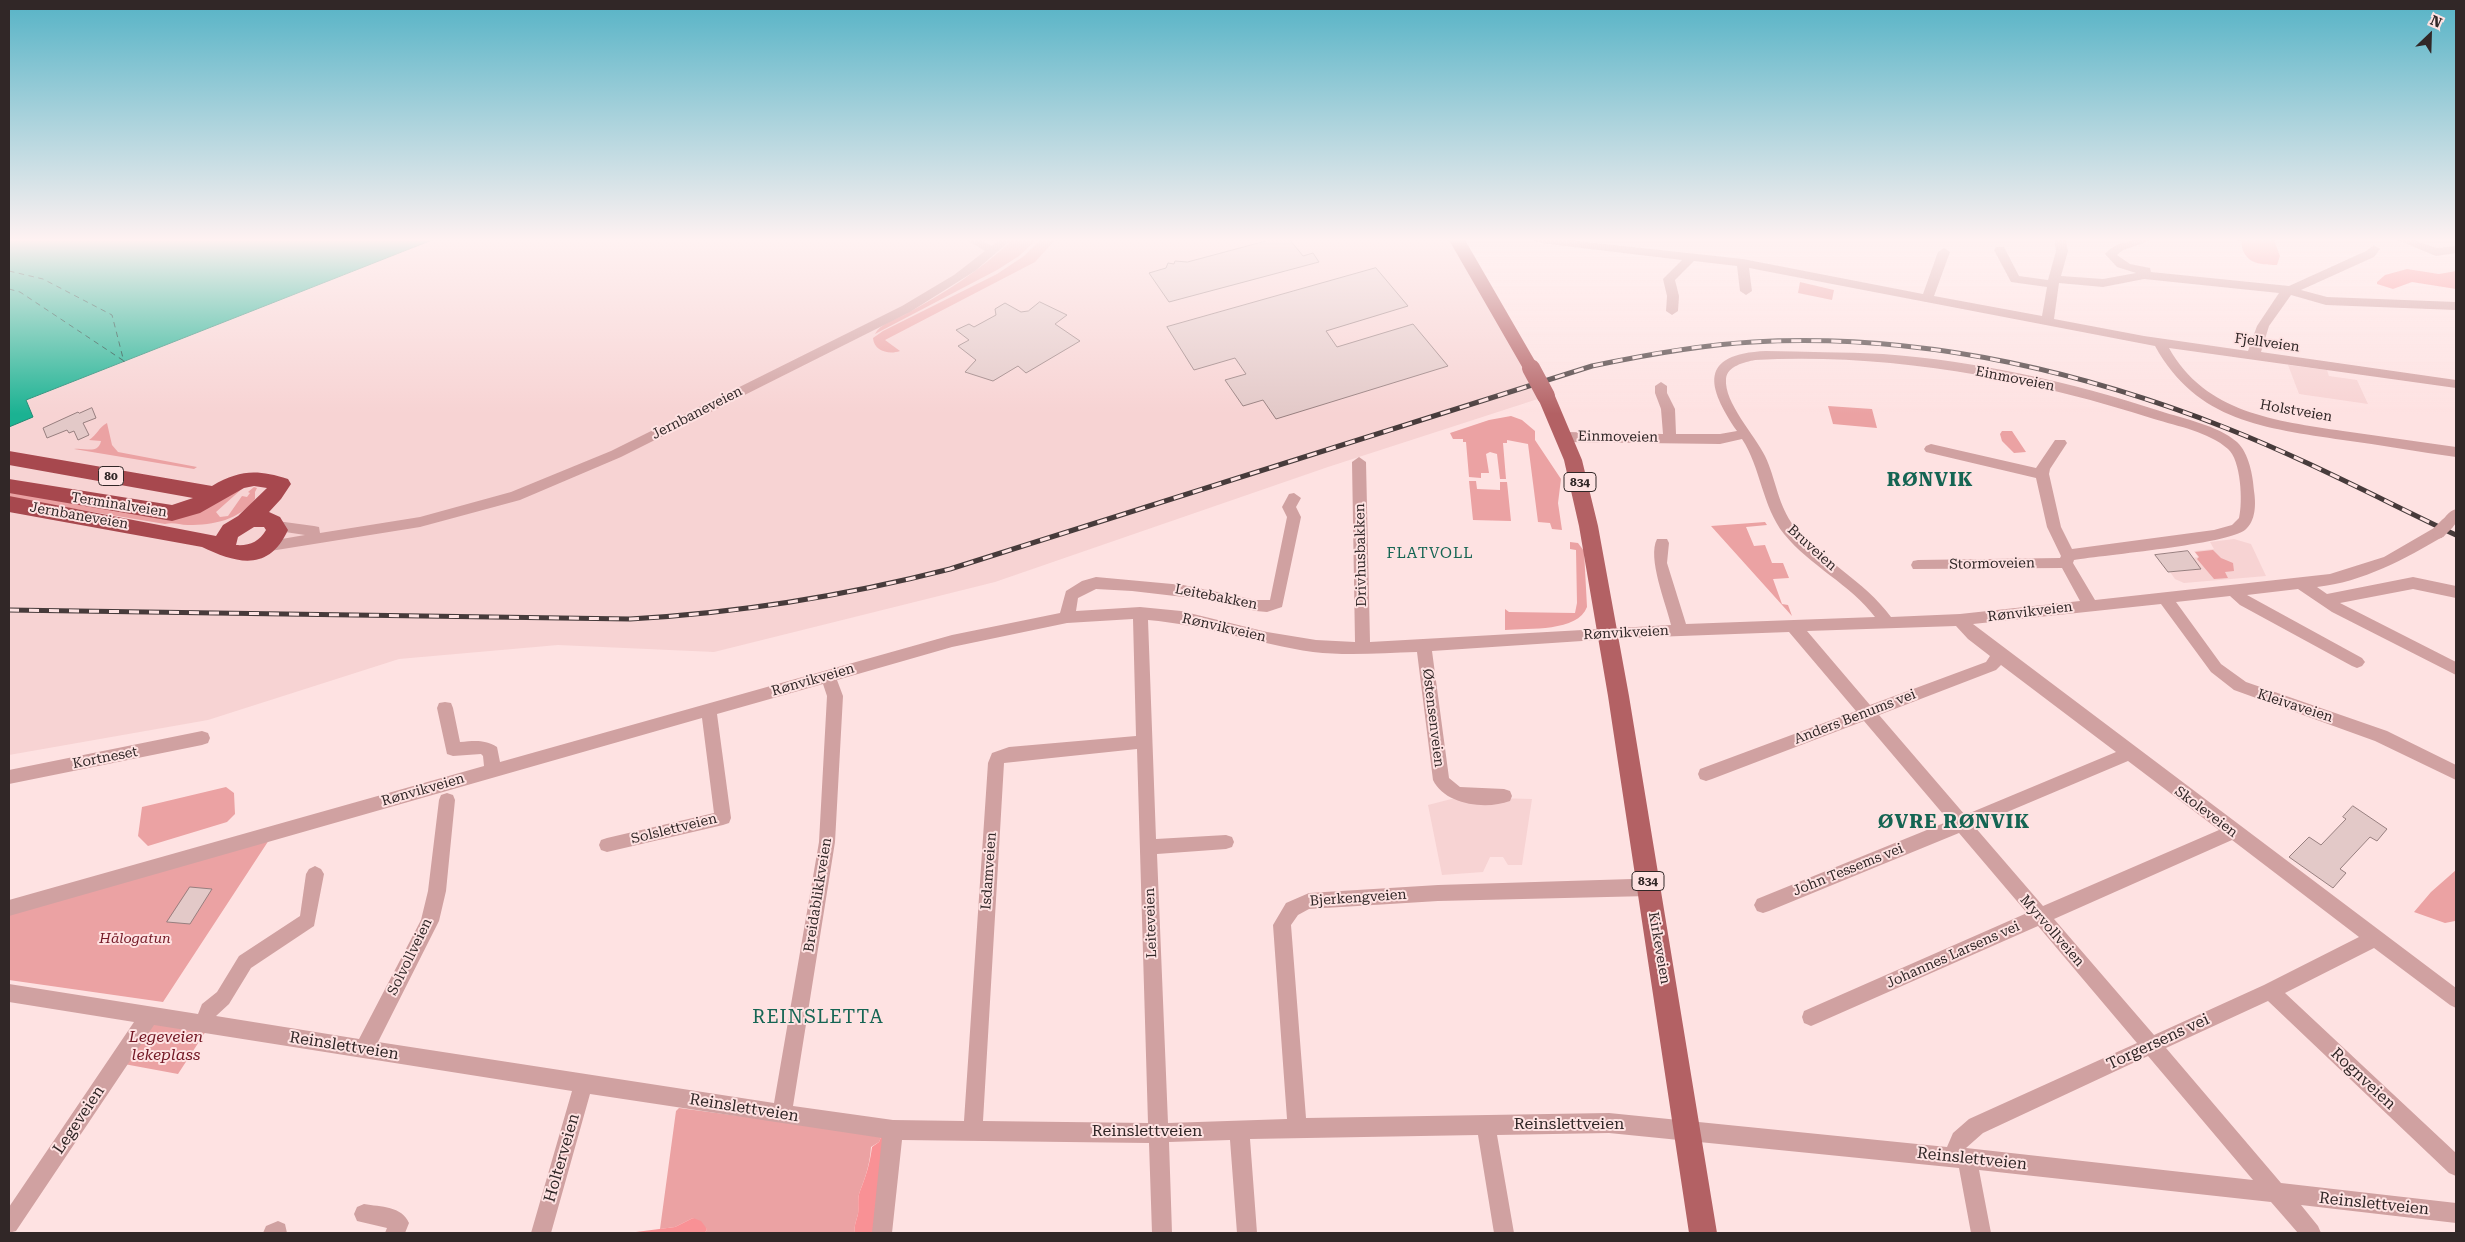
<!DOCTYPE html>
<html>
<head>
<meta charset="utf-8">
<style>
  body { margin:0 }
  #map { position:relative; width:2465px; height:1242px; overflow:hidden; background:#fee2e2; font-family:"Roboto Serif",serif }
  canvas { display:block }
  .frame { position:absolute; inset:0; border:10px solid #312727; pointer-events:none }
  .north { position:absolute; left:2405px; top:10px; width:50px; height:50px; -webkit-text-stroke:4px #fee2e2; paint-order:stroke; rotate:24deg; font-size:14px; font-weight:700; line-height:20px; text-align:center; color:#312727 }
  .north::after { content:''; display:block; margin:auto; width:18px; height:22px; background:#312727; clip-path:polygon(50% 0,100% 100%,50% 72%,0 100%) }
</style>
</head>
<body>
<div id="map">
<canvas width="2465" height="1242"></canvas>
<div class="frame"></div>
<div class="north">N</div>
</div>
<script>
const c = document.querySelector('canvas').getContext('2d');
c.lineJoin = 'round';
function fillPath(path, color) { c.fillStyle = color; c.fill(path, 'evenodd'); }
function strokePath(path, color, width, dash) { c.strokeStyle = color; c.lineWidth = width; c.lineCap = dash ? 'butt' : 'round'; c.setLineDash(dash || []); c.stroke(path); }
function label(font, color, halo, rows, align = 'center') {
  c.font = font + ' "Roboto Serif",serif'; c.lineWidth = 4; c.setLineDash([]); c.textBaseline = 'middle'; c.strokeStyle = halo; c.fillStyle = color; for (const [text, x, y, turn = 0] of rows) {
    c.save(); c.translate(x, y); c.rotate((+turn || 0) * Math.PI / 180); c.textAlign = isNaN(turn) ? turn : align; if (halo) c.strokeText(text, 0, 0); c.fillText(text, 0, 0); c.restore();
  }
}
const built = new Path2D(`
  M432 240H1451L1468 263 1541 398 1328 467 995 582 714 652 558 645 399 659 208 720 9 755V427L33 417 25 401Z
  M2288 365 2327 370 2329 376 2357 380 2368 404 2299 394Z
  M2234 539 2251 544 2266 576 2184 583 2175 579 2170 572 2201 569 2192 558 2198 557 2194 551 2214 549 2210 542Z
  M1459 797 1532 799 1522 865H1508L1503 857H1490L1483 872 1442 875 1428 805Z`);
const green = new Path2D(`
  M1012 240H1036L1019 256 997 270 875 334C880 324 894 320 904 315 943 294 980 271 1012 240Z
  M1040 240H1055L1035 262 885 340 900 351C889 355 874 351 873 338L883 331 997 274 1024 256Z
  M1800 282 1834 290 1832 300 1798 293Z
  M1828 406 1872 409 1877 428 1833 424Z
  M1511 416 1522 420 1535 431V440L1561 479 1558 503 1562 530 1552 529 1550 523 1538 522 1528 444 1507 440V443H1503L1506 479H1500L1497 454 1490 452 1486 454 1489 473H1481V478L1469 477 1466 442H1463V439H1453L1450 433 1489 420Z
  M107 423 112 445 118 452 197 467 194 469 74 449C84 447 98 455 101 441L89 440C97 435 99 427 107 423Z
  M2002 431H2012L2026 452 2014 453 2002 441 2000 434Z
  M1469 481H1476L1477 489 1500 490V482H1507L1511 521 1473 520Z
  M244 487 216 512 220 517 228 516 242 496 247 497 250 493 248 492 254 487 257 488 255 492V499C239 520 214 525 188 525 179 525 174 522 165 524L9 498V491L169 518Z
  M1765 522 1767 525 1746 527 1754 546 1765 545 1772 563H1783L1789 578 1773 579 1782 604 1788 605 1792 616 1711 526Z
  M1570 542 1578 543 1584 551 1587 607C1578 632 1529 628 1505 630V609L1509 612 1575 613 1577 603 1576 550 1570 549Z
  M2213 550 2221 558 2233 563 2234 571 2225 572 2228 578 2214 579 2197 559 2199 557 2195 552Z
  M226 787 234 793 235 814 227 822 148 846 138 836 142 807Z
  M269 840 163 1002 9 980V914Z
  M2456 870 2455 921 2445 923 2414 912 2431 892Z
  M156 1022 208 1028 178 1074 124 1064 148 1028Z
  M679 1108 882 1135 879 1142 871 1147C870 1163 866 1176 860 1191 857 1198 859 1207 858 1214 856 1222 854 1225 855 1233H705L707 1229 693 1218 675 1227 660 1229 676 1111Z`);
const forest = new Path2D(`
  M2237 240H2274L2280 256 2277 265C2258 265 2243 263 2241 241Z
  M2407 269 2439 274 2456 271V289L2412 282 2393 289 2377 284V282L2385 275Z
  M882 1135H888L875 1233H855C854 1225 856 1222 858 1214 859 1207 857 1198 860 1191 866 1176 870 1163 872 1147L879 1142Z
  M693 1218 701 1221 707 1229 705 1233H628L675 1227Z`);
const water = new Path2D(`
  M9 240H432L26 400 33 417 9 427Z`);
const ferry = new Path2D(`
  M9 271 43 279 112 315 124 362
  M9 289 20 292 124 361`);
const building = new Path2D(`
  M1270 240H1290L1303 256 1313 253 1319 262 1169 302 1149 273 1166 268 1168 263 1174 264 1175 261 1187 262Z
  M1376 268 1408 306 1326 331 1337 347 1413 324 1448 366 1276 419 1263 400 1243 406 1225 380 1246 374 1235 358 1194 370 1167 327Z
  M1040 302 1067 315 1055 324 1080 341 1026 373 1018 366 993 381 965 372 976 360 958 346 969 340 956 330 969 324 974 327 996 315 995 309 1005 303 1021 312 1028 311Z
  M92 408 96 418 83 423 89 435 78 440 74 431 69 433 67 430 47 438 43 428 78 412 79 413Z
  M2188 551 2201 569 2168 572 2155 555Z
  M2353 806 2387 829 2377 841 2370 837 2340 869 2346 873 2333 888 2289 857 2309 837 2321 845 2346 819 2343 817Z
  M190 887 212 889 190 924 167 922Z`);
const minor = new Path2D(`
  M967 240H981L992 246 999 240H1011L975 271 910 312 621 457 520 500 420 527 264 552 259 551 257 547 259 543 264 542 305 535 272 530 270 526 272 522 277 521 314 526 319 527 320 533 420 517 511 492 611 451 902 306 954 275 985 251Z
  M1534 240H1568L1743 259 1923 294 1938 252 1944 248 1950 252 1934 296 2042 316 2047 287 2011 282 1994 250 1996 247H2004L2019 276 2048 280 2056 251 2054 240H2066L2068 251 2061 276 2103 279 2136 273 2117 267 2105 254C2116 241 2133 240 2149 240L2147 242 2123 250 2117 255 2130 264 2150 268 2151 272 2289 286 2366 251 2374 245 2380 249 2374 257 2301 290 2327 297 2456 302V310L2326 305 2291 295 2269 326 2261 352 2456 380V388L2169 348C2205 413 2276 421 2343 431 2381 436 2418 442 2456 447V457C2419 452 2381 445 2343 440 2265 428 2197 422 2155 346L1749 268 1752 291 1746 295 1740 291 1737 266 1694 261 1675 280 1679 296 1678 311 1672 315 1666 311 1667 296 1663 279 1682 260 1540 243ZM2144 279 2279 293 2257 326 2248 351 2144 336 2054 319 2059 283 2103 287Z
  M2397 240H2413L2437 248 2456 246V253L2436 256Z
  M1766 351C1805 352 1844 352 1883 354 1977 361 2071 382 2160 411 2184 419 2217 425 2237 442 2249 453 2253 476 2254 491 2256 504 2256 521 2245 530 2228 544 2104 555 2074 560L2073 563 2095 600 2330 574 2384 557 2434 528H2444L2446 532 2444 536C2405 559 2363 582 2317 587L2327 594 2413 577 2456 586V598L2413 589 2340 603 2456 662V675L2332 612 2298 589 2247 595 2362 658 2365 662 2362 666 2357 668 2352 666 2240 605 2230 596 2176 602 2221 664 2246 682 2387 731 2456 765V780L2375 741 2234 690 2211 672 2161 604 1973 624 2456 988V1008L2450 1005 2374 948 2285 993 2456 1153V1176L2449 1173 2268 1001 2166 1048 2281 1183 2456 1203V1223L2301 1205 2318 1226 2321 1233H2298L2271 1202 1979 1170 1991 1233H1971L1959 1168 1609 1133 1497 1135 1514 1233H1494L1478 1135 1250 1139 1257 1233H1237L1230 1140 1169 1142 1172 1233H1152L1149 1143 902 1140 892 1233H872L882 1138 590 1094 551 1233H531L572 1091 154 1025 16 1231 9 1233V1207L134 1022 9 1002V984L198 1014 202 1004 217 992 239 956 300 916 306 874 309 869 315 866 321 869 324 874 314 926 251 968 229 1004 216 1016 359 1039 421 920 428 891 439 800 441 795 447 793 453 795 455 800 446 891 439 921 378 1042 774 1103 819 842 827 696 823 684 717 714 731 818 729 823 723 825 607 852 601 850 599 845 601 840 607 838 714 813 702 718 9 916V900L484 766 483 756 481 754 453 756 447 754 437 708 439 703 445 702 451 703 453 708 460 742C474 741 484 739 497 747L500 762 952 635 1060 613 1066 591 1082 581 1096 577 1183 585 1256 600H1270L1287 517 1282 507 1289 494 1294 493 1301 498 1296 507 1301 517 1282 607 1267 612 1256 611 1201 599 1132 591 1096 589 1078 598 1076 611 1140 607 1181 611 1267 632 1316 640 1355 642 1352 462 1359 457 1366 462 1370 642 1671 625C1666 603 1647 558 1657 539H1667L1669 543 1667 563 1686 624 1875 617C1850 584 1810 566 1784 534 1762 506 1761 468 1742 439L1720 444 1567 442 1560 437 1567 432 1663 434 1661 409 1655 393V386L1661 382 1667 386V393L1675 409 1676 434H1720L1737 431C1707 387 1698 354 1766 351ZM1755 360C1890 353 2026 378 2154 419 2177 426 2209 432 2228 449 2241 460 2243 502 2239 518L2232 525 2214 530 2072 549 2061 527 2049 474 2050 469 2067 443 2065 440H2055L2036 468 1931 444 1926 446 1924 449 1926 452 2036 478 2047 527 2061 556 2060 558 1918 560 1913 561 1911 565 1913 569 2062 568 2080 601 1960 614 1891 617C1864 580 1822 561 1794 526 1778 506 1776 479 1765 456 1755 435 1724 403 1726 379 1727 366 1745 362 1755 360ZM1133 619 1136 736 1009 747 992 753 988 763 964 1121 893 1120 793 1106 835 842 843 696 837 680 952 647 1067 623ZM1148 620C1204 625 1258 644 1313 652 1347 656 1383 653 1417 652L1433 780C1445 805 1486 810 1510 801L1512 796 1510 791 1504 789 1460 787 1449 778 1432 651 1627 638 1789 632 1856 711 1700 769 1698 774 1700 779 1706 781 1712 779 1864 721 1949 821 1757 899 1754 905 1757 911 1763 913 1769 911 1959 833 2027 913 1804 1011 1802 1017 1804 1023 1811 1026 1818 1023 2038 926 2137 1043 1969 1119 1953 1133 1947 1147 1609 1113 1306 1118 1291 925 1298 915 1309 909 1438 901 1649 896 1655 894 1658 888 1655 882 1632 879 1438 885 1309 893 1286 903 1273 925 1287 1119 1168 1123 1157 854 1226 849 1232 847 1234 842 1232 837 1226 835 1156 839ZM1956 626 1968 639 1990 656 1986 662 1870 705 1807 631ZM2001 665 2116 752 1965 815 1879 715 1996 670ZM1137 749 1148 1123 983 1121 1004 763ZM2128 761 2219 830 2043 906 1974 826ZM2232 840 2359 937 2264 985 2154 1035 2054 919ZM2148 1056 2253 1180 1966 1148 1983 1133Z
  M2456 509V523L2452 528H2442L2440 524C2444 518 2449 511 2456 509Z
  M202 731 208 733 210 738 208 743 202 745 9 784V770Z
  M364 1204C381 1207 402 1206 409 1223L405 1233H385L387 1228 357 1221 354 1214 357 1207Z
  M278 1221 285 1224 287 1233H263L266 1226Z`);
const major = new Path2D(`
  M1449 240H1465L1539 368 1537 372H1525Z
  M1546 390 1552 392 1555 396 1582 460 1598 526 1629 696 1717 1233H1689L1608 696 1579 526 1564 460 1537 396 1540 392Z`);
const highway = new Path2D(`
  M9 451 212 486C241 469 258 470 288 479L291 484 281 499 269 512 280 517 288 530C268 573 236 563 202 547L9 512V496L216 536 223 525 238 516 267 488 254 486 244 488 200 513 172 521 9 493V479L172 505 193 498 9 465ZM254 527H264L266 530C259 542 249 546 236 545L238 537Z`);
const rail = new Path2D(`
  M9 610 630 619C739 613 844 596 950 569L1592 366C1645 355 1699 345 1753 342 1915 333 2076 369 2226 428 2305 459 2380 499 2456 535`);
const minorBridge = new Path2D(`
  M2439 532 2447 524`);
const majorBridge = new Path2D(`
  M1531 368 1546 396`);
const shields = [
  [111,476,25],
  [1580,482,32],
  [1648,881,32]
];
const shieldNames = [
  ["80",111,476],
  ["834",1580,482],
  ["834",1648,881]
];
const streetNames = [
  ["Fjellveien",2267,343,8],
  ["Einmoveien",2015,379,11],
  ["Holstveien",2296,411,10],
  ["Jernbaneveien",697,413,-27],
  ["Einmoveien",1618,437,1],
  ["Terminalveien",119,505,9],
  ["Jernbaneveien",79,516,10],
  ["Bruveien",1812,548,42],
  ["Drivhusbakken",1361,555,-91],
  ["Stormoveien",1992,564,-1],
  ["Leitebakken",1216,597,11],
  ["Rønvikveien",2030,612,-7],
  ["Rønvikveien",1224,628,13],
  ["Rønvikveien",1626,633,-3],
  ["Rønvikveien",813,680,-16],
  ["Kleivaveien",2295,706,18],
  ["Anders Benums vei",1855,717,-21],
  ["Østensenveien",1433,718,83],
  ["Kortneset",105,758,-11],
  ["Rønvikveien",423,790,-16],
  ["Skoleveien",2206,812,37],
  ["Solslettveien",674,829,-14],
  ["John Tessems vei",1848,870,-22],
  ["Isdamveien",989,871,-86],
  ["Breidablikkveien",818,895,-81],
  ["Bjerkengveien",1358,898,-4],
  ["Leiteveien",1151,923,-92],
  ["Myrvollveien",2052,931,49],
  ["Kirkeveien",1659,948,80],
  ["Johannes Larsens vei",1953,955,-24],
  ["Solvollveien",410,957,-64]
];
const parkNames = [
  ["Hålogatun",135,939]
];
const neighbourhoodNames = [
  ["FLATVOLL",1430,554]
];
const nearParknames = [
  ["Legeveien",166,1037],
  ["lekeplass",166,1055]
];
const nearStreetnames = [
  ["Torgersens vei",2158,1042,-25],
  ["Reinslettveien",344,1046,9],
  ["Rognveien",2363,1079,43],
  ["Reinslettveien",744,1108,9],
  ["Legeveien",79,1120,-56],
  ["Reinslettveien",1569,1124],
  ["Reinslettveien",1147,1131],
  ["Holterveien",562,1158,-74],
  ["Reinslettveien",1972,1159,6],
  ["Reinslettveien",2374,1204,6]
];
const districtNames = [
  ["RØNVIK",1930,480],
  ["ØVRE RØNVIK",1954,822]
];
const nearQuarternames = [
  ["REINSLETTA",818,1017]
];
fillPath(built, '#f7d3d3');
fillPath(green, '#eba2a3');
fillPath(forest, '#f99195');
fillPath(water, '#1bb292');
strokePath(water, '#228872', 1);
strokePath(ferry, '#024033', 1, [5.5, 4.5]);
fillPath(building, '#e3c9c8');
strokePath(building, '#977f7f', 1);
fillPath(minor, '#d0a1a1');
fillPath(major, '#b36164');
fillPath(highway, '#a7484e');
strokePath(rail, '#473b3b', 5);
strokePath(rail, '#fee2e2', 3, [10]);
strokePath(minorBridge, '#d0a1a1', 13);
strokePath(majorBridge, '#b36164', 18);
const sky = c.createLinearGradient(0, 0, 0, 414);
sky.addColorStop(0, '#56b3c6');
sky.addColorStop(0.58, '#fff2f2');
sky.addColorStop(1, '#fff2f200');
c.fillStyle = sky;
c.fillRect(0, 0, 2465, 414);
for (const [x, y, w] of shields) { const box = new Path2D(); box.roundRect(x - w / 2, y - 9.5, w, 19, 4); c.fillStyle = '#fee2e2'; c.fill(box); strokePath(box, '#312727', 1); }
label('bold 12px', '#312727', null, shieldNames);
label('14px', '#312727', '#fee2e2', streetNames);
label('italic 14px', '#731825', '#fee2e2', parkNames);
c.letterSpacing = '1px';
label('15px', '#156553', '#fee2e2', neighbourhoodNames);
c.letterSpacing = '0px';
label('italic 16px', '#731825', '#fee2e2', nearParknames);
label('16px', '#312727', '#fee2e2', nearStreetnames);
c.letterSpacing = '1px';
label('bold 19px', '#156553', '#fee2e2', districtNames);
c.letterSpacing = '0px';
c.letterSpacing = '1px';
label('19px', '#156553', '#fee2e2', nearQuarternames);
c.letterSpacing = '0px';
</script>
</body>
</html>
